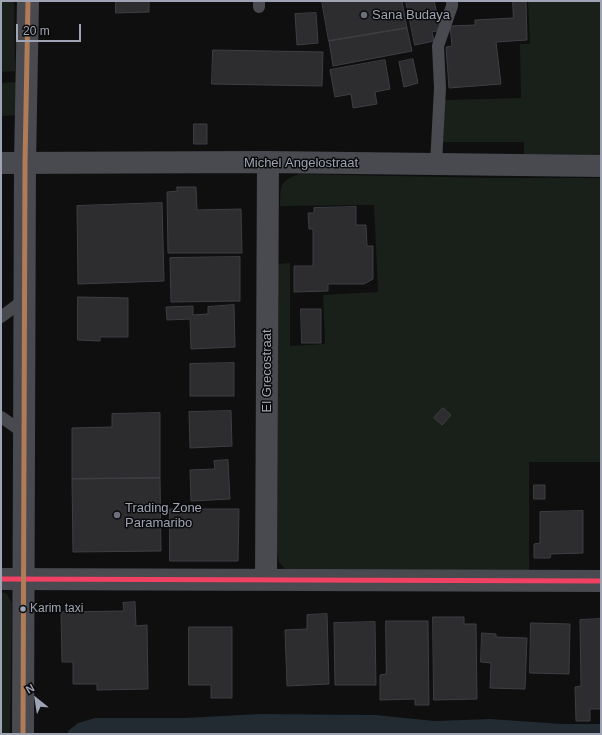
<!DOCTYPE html>
<html>
<head>
<meta charset="utf-8">
<style>
  body { margin:0 }
  #map { position:relative; width:602px; height:735px; overflow:hidden; background:#0f0f10; font-family:Helvetica,sans-serif }
  canvas { display:block }
  .frame { position:absolute; inset:0; border:2px solid #9ea4b3; pointer-events:none }
  .north { position:absolute; left:16px; top:679px; width:40px; height:40px; -webkit-text-stroke:3px #0a0a0b; paint-order:stroke; rotate:330deg; font-size:11px; font-weight:700; line-height:16px; text-align:center; color:#9ea4b3 }
  .north::after { content:''; display:block; margin:auto; width:14px; height:18px; background:#9ea4b3; clip-path:polygon(50% 0,100% 100%,50% 72%,0 100%) }
  .scale { position:absolute; left:16px; top:24px; width:65px; height:18px; box-sizing:border-box; border:2px solid #9ea4b3; border-top:0; padding-left:5px; font-size:12px; line-height:14px; white-space:nowrap; color:#9ea4b3; -webkit-text-stroke:3px #0a0a0b; paint-order:stroke }
</style>
</head>
<body>
<div id="map">
<canvas width="602" height="735"></canvas>
<div class="frame"></div>
<div class="north">N</div>
<div class="scale">20 m</div>
</div>
<script>
const c = document.querySelector('canvas').getContext('2d');
c.lineJoin = 'round';
function fillPath(path, color) { c.fillStyle = color; c.fill(path, 'evenodd'); }
function strokePath(path, color, width, dash) { c.strokeStyle = color; c.lineWidth = width; c.lineCap = dash ? 'butt' : 'round'; c.setLineDash(dash || []); c.stroke(path); }
function label(font, color, halo, rows, align = 'center') {
  c.font = font + ' Helvetica,sans-serif'; c.lineWidth = 3; c.setLineDash([]); c.textBaseline = 'middle'; c.strokeStyle = halo; c.fillStyle = color; for (const [text, x, y, turn = 0] of rows) {
    c.save(); c.translate(x, y); c.rotate((+turn || 0) * Math.PI / 180); c.textAlign = isNaN(turn) ? turn : align; if (halo) c.strokeText(text, 0, 0); c.fillText(text, 0, 0); c.restore();
  }
}
const green = new Path2D(`
  M1 1H14L15 71 1 72Z
  M528 1H601V159L524 158V142H443L445 100 521 98 520 44H530Z
  M17 82 18 115 1 116V83Z
  M299 174 491 178H601V462H529V573L287 571 279 562 277 550 278 264 290 263V346L325 344 323 295 378 292 374 205 280 206C281 186 278 182 299 174Z
  M1 592 6 593 12 603 10 734H1Z`);
const water = new Path2D(`
  M260 714 375 715 435 721 490 719 562 724H601V734H68V731L78 723 95 718H185Z`);
const building = new Path2D(`
  M116 1H149V12L116 13Z
  M322 1H402L407 28 329 41Z
  M406 1H434L441 30 432 32 434 41 415 45Z
  M513 1H526L527 40 496 42 501 84 449 88 446 47 452 46 450 26 475 25V20L513 18Z
  M316 13 318 43 297 45 295 14Z
  M407 28 412 51 333 66 329 41Z
  M213 50 323 52 322 86 212 84Z
  M413 59 418 83 404 87 399 62Z
  M385 60 390 89 375 92 377 104 353 108 351 94 335 97 330 70Z
  M194 124H207V144H194Z
  M177 187H196L197 210 241 209 242 253H168L167 192 177 191Z
  M162 203 164 281 78 284 77 206Z
  M356 207V225H366L367 246H373V279L364 284H328V291L294 292V266H313V229H309L308 213H314V208Z
  M240 257V301L171 302 170 258Z
  M78 297 128 298V337H100V341L78 340Z
  M234 305 235 347 191 349 190 319 167 320 166 307 193 306V315L208 314V307Z
  M301 309H321V343H302Z
  M234 363V396H190V364Z
  M443 408 451 415 442 425 434 418Z
  M231 411 232 446 190 448 189 412Z
  M160 413V478L72 479V428L112 427V414Z
  M228 460 230 499 191 501 190 470 215 469 214 461Z
  M160 478 161 551 73 552 72 479Z
  M534 485H545V499H534Z
  M170 509H239L238 561H170Z
  M583 511V553L551 554 550 558H534V544L540 543V512Z
  M135 602 136 626 147 625 148 689 97 690V684H73V662H62L61 612 124 611 123 603Z
  M327 614 329 684 287 686 285 630 307 629V615Z
  M433 617H464V624H476L477 699 434 700Z
  M601 619V709H590V721H576L575 687 581 686 580 620Z
  M386 621H428L429 705H415V699L380 700V675L386 674Z
  M375 622 376 685H335L334 623Z
  M531 623 570 624 569 674 530 673Z
  M189 627H232V698H211V685H189Z
  M482 633 496 634V637L527 638 525 689 490 688 491 663 481 662Z`);
const service = new Path2D(`
  M259 7V1
  M436 164 440 88 438 46 452 6V1
  M1 317 25 299
  M1 417 24 433`);
const minor = new Path2D(`
  M1 163 268 162 601 166
  M1 579 601 581
  M266 579 268 162`);
const tertiary = new Path2D(`
  M23 734 25 163 28 1`);
const bus1 = new Path2D(`
  M1 579 601 581`);
const bus2 = new Path2D(`
  M23 734 25 163 28 1`);
const markers = [
  [364,15,4,"#6c707a"],
  [117,515,4,"#6c707a"],
  [23,609,3.5,"#9ea4b3"]
];
const busNames = [
  ["Karim taxi",30,609]
];
const poiNames = [
  ["Sana Budaya",372,15],
  ["Trading Zone",125,508],
  ["Paramaribo",125,523]
];
const streetNames = [
  ["Michel Angelostraat",301,163],
  ["El Grecostraat",267,371,-90]
];
fillPath(green, '#19201a');
fillPath(water, '#222a32');
fillPath(building, '#2d2d2f');
strokePath(building, '#3e3f44', 1);
strokePath(service, '#484a4f', 12);
strokePath(minor, '#484a4f', 22);
strokePath(tertiary, '#484a4f', 22);
strokePath(bus1, '#f24062', 5);
strokePath(bus2, '#b07c57', 5);
for (const [x, y, r, color] of markers) { const dot = new Path2D(); dot.arc(x, y, r, 0, 2 * Math.PI); c.fillStyle = color; c.fill(dot); strokePath(dot, '#0a0a0b', 1.5); }
label('12px', '#9ea4b3', '#0a0a0b', busNames, 'left');
label('13px', '#9ea4b3', '#0a0a0b', poiNames, 'left');
label('13px', '#9ea4b3', '#0a0a0b', streetNames);
</script>
</body>
</html>
